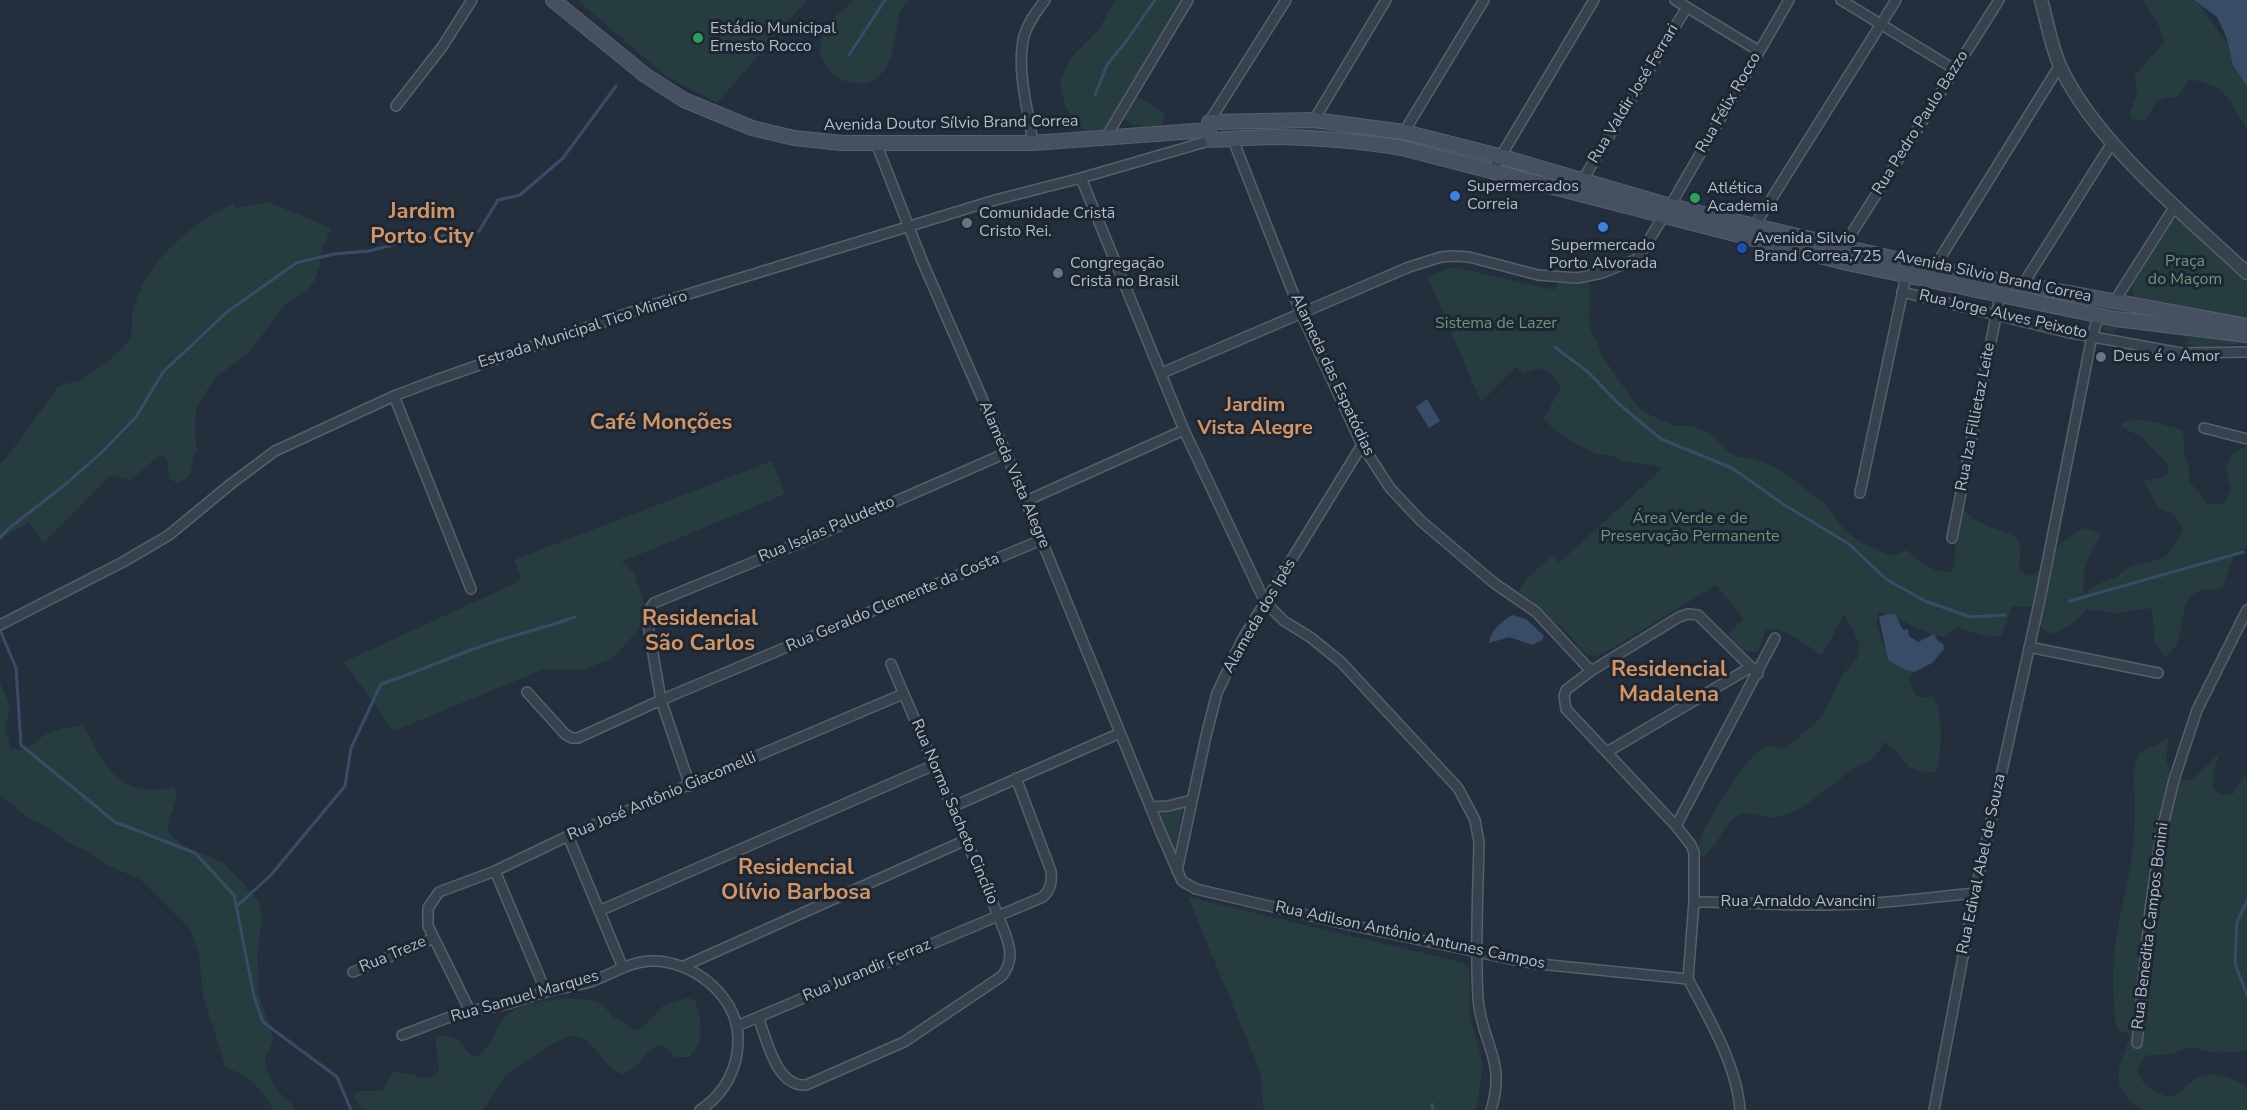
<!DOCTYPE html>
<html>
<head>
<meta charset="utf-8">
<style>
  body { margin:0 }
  canvas { display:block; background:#242f3e }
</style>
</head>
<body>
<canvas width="2247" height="1110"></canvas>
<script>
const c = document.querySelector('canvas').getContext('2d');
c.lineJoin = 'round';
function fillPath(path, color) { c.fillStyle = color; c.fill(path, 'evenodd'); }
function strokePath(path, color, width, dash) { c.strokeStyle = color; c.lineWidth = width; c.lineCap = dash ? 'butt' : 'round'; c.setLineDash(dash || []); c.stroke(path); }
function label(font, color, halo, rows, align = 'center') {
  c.font = font + ' "Nunito Sans",sans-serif'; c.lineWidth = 6; c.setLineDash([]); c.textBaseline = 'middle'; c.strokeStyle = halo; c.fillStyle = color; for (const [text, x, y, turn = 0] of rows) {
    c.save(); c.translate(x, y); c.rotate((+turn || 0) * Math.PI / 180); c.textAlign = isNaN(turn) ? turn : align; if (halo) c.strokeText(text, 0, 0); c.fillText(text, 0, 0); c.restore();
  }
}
const green = new Path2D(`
  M577 0H807L717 103 666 76Z
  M855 0H909C905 5 900 10 899 16 893 40 894 86 856 83 835 82 829 69 819 53L825 26Z
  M1116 0H1181L1103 133H1091L1077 125 1065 105 1060 83 1070 59 1097 32Z
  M2143 0H2195L2203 9 2224 39 2247 88V130C2231 102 2225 82 2189 80L2177 98C2157 95 2155 103 2147 119L2141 121 2132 119 2130 113 2137 92 2135 75 2165 42 2160 28Z
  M1136 96 1166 114 1161 125C1147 125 1132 130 1124 117L1125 111Z
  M1222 128H1337L1427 142 1484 156 1482 161 1399 142 1221 134 1219 129Z
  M268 202 331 228 318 260 321 262 315 280 307 290 284 306 247 355 216 376 196 408 195 436 197 449C188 463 198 475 177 483L169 478 168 462 164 455 156 458 131 480 110 475 43 544 29 522 6 536 0 537V463L4 461 59 386 80 380 105 364 128 343C133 335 131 325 132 316 133 308 136 300 139 293 154 255 197 221 233 204L236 208Z
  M2177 219 2184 221 2247 280V317L2140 302 2133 297 2132 286 2169 224Z
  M1453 267 1554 290 1563 278 1575 271 1588 280C1592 297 1587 313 1590 327 1592 337 1599 343 1600 353L1636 405 1648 414 1675 426H1691L1709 432 1728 452 1739 457 1756 459 1780 470 1827 505 1839 523 1849 534 1861 542 1891 556 1907 550C1920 563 1932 573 1951 572 1962 554 1946 522 1963 509 1967 512 1972 518 1977 521 2005 537 2026 524 2019 569 2036 589 2048 558 2053 546L2056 547 2083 528 2102 534C2088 553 2081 572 2084 595L2098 584 2116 577 2129 567 2164 558 2175 545 2183 528 2174 514 2159 508 2143 481 2160 478 2167 474 2168 465 2140 436 2122 427V424C2138 414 2165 426 2183 430L2184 452 2189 466V481L2209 505 2225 503 2231 488C2224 468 2224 455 2247 446V547C2232 549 2227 575 2223 588 2215 591 2206 588 2199 591 2173 600 2191 644 2165 656L2154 642V627L2151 608 2115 613 2086 609C2076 624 2065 630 2048 634L2038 621 2033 607 2012 606 2002 635 1986 637 1957 627 1943 637 1927 632 1879 611 1876 625 1887 654 1914 669 1909 679 1916 696 1922 698 1933 696C1944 712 1942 754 1936 772 1897 773 1909 754 1884 742 1881 747 1878 753 1874 757 1870 762 1863 763 1858 766 1831 782 1808 811 1777 817 1765 819 1752 810 1741 814 1725 819 1717 849 1702 858L1697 852C1697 848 1698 843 1700 839 1706 822 1750 749 1767 746 1773 744 1777 750 1784 749L1816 723 1825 711 1842 676 1858 657 1860 644 1844 615 1822 655C1807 646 1782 624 1766 630L1759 650C1744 657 1737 644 1728 633L1744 619 1716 585 1616 646 1599 655 1590 656 1581 650 1562 626 1548 618 1525 599 1519 590 1527 578 1553 555 1559 563 1662 469 1655 465 1626 462 1611 455 1596 454 1564 437 1543 419 1561 388 1552 374 1539 368 1523 374 1517 366 1481 402 1428 277Z
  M2106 323 2150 330 2247 340V343L2200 347 2185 344 2189 340 2187 337 2118 327 2113 333 2104 331 2102 325Z
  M772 461 785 494 621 562 634 573 644 601 639 629 612 659 581 670 544 669 394 731 344 662 516 583 521 578 514 560Z
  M0 683 10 705 5 729 11 748C29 755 34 739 49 733 60 728 72 727 83 725 106 767 119 800 174 787 182 805 162 817 170 835L184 846 224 863 254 895 260 905 262 918 257 953 259 995 274 1040C271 1046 267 1052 265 1058 263 1068 275 1089 283 1096 288 1101 292 1103 295 1110H274C267 1096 254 1083 242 1074 236 1070 230 1071 225 1065L203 995 199 954 190 929 140 879 107 865 89 852 67 842 51 829 26 816 0 795Z
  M2169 738C2165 762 2162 771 2187 781L2194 778 2220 752C2215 768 2202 800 2233 794L2243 778 2247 777V1051L2215 1053 2190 1047 2175 1053 2149 1056 2146 1053 2137 1072C2145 1088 2154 1093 2171 1097 2181 1092 2190 1082 2199 1077 2215 1070 2232 1079 2247 1086V1110H2142L2126 1096 2119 1084V1068L2131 1034 2119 1031 2116 1026C2112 994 2112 960 2118 929 2122 902 2130 876 2133 848 2134 834 2135 820 2135 806 2135 790 2131 771 2138 756 2140 752 2163 742 2169 738Z
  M1182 808 1176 849H1174L1158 814Z
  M1188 897 1464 963 1469 969 1470 1017 1483 1066 1476 1110H1264L1260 1071Z
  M567 998 596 1001 602 1004 612 1016 635 1030 641 1029 663 1006 688 998 695 1001C702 1020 705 1042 689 1057H675L664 1046H658L648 1052 633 1069 622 1074 613 1069 586 1040 571 1035 543 1049 506 1075 483 1110H363L354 1099 353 1094 360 1091H382C388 1085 389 1076 395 1071L424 1078 436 1076 439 1068 435 1037C464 1031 459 1051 477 1057 491 1047 494 1031 504 1018 519 1002 548 1001 567 998Z`);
const water = new Path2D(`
  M2194 0H2247V86L2233 65 2226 36 2217 17Z
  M1427 399 1440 421 1429 428 1416 407Z
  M1888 614H1895L1903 630 1908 629 1909 636 1918 642 1934 634 1938 641 1943 644 1944 649 1932 663 1914 672 1903 669 1888 660 1879 617Z
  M1512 615 1526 619 1544 636 1542 640 1532 645 1509 637 1489 643C1492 629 1500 623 1512 615Z`);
const stream = new Path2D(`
  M849 55 885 0
  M1095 95 1107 65 1127 40 1155 0
  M1555 347 1589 373 1619 404 1661 439 1732 468 1783 504 1849 544 1886 579 1925 601 1971 617 2005 615
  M0 538 7 530 67 483 102 452 136 417 163 372 227 312 296 263 334 254 369 251 411 240 479 231 498 200 520 195 563 158 616 86
  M2070 601 2243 552
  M0 630 16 668 21 745 115 822 195 853 234 895 254 996 263 1022 337 1077 351 1110
  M2247 901 2237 922 2235 964 2247 995
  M237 906 271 875 345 786 351 748 381 684C419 672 456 654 494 642 521 633 548 627 575 617
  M1432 1104 1433 1110`);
const minor = new Path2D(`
  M1675 0 1759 51
  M1841 0 1954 69
  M396 106 442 47 472 0
  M1314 120 1386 0
  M1404 132 1484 0
  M1106 137 1188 0
  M1233 140 1301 313 1362 445 1390 488 1421 521 1494 583 1536 612 1591 671
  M876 143 923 263 1006 453 1161 833 1182 881 1196 889 1341 923 1510 959 1539 964 1688 979
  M1033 143C1028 109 1016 70 1024 36 1028 22 1037 11 1045 0
  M1492 171 1594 0
  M1081 178 1184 430 1265 602 1284 621 1310 637 1341 662 1458 788 1475 820 1479 842C1478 893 1475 946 1478 998 1481 1043 1507 1060 1491 1110
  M1582 181 1687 7
  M1755 225 1896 0
  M1843 247 1999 0
  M1934 268 2060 65
  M2022 286 2112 143
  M1902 292 2066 332 2181 353 2247 352
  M2114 302 2175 206
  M1162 373 1409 267 1441 257 1455 256 1469 257 1538 275 1577 278 1602 273 1637 259 1670 206 1789 0
  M394 396 471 589
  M2204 428 2247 439
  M1860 493 1906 276
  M1026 501 1184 430
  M1952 538 2000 296
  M0 625 123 562 169 535 232 483 275 451 394 396 436 380 646 307 995 200 1081 178 1212 140 1209 122 1286 0
  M2029 647 2158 673
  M527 692 565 734 572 738H578L661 700 1041 540
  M1607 752 1751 667
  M690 786 661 700 647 619V613L654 603 807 540 1006 453
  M952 807 1120 733
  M1150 807 1168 806 1192 800
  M1676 826 1775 638
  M568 836 623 968
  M495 871 546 992
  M1177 871 1206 736 1217 693 1242 640 1362 445
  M1694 902C1737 901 1780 906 1823 905 1874 905 1924 898 1975 893
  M599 911 934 765
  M684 966 966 840
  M353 972 434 938
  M1688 979 1694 902V853L1691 845 1676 826 1566 709 1564 696 1566 690 1591 671 1679 617 1688 614 1698 615 1758 674
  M1688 979C1709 1018 1737 1066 1740 1110
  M470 1011 428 926V908L439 892 495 871 568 836 903 694
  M758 1017C767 1040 776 1087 806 1085L904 1042 1002 976C1018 956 1006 937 998 915L891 664
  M737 1026 1043 897C1051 889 1052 882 1051 871L1016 778
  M402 1035C425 1027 448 1016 471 1011 481 1008 492 1008 502 1005 517 1002 531 996 546 992 561 988 576 986 590 982 611 975 628 962 650 961 691 959 737 995 738 1037 739 1067 725 1094 700 1110
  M2137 1043 2150 910 2161 834 2174 780 2197 710 2247 610
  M1934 1110 1975 893 2040 599 2092 336 2099 315`);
const tertiary = new Path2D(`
  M2041 0C2047 21 2051 46 2060 66 2095 142 2186 216 2247 273`);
const secondary = new Path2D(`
  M553 0 645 75 684 100 752 128 794 138 842 143H1033L1209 130
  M1209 122 1314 120 1404 132 1499 156 1670 206 1934 268 2247 326
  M1212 140C1233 139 1255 137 1277 137 1319 138 1361 141 1402 148L1847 263 2116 319 2247 335`);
const markers = [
  [698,38,6,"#2e9e5b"],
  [1455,196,6,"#3f7fe0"],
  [1695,198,6,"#2e9e5b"],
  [967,223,6,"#6b7280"],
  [1603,227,6,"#3f7fe0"],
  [1742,248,6,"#1a4fb4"],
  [1058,273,6,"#6b7280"],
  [2101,357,6,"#6b7280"]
];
const poiNames = [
  ["Estádio Municipal",710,29],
  ["Ernesto Rocco",710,47],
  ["Supermercados",1467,187],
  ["Correia",1467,205],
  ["Atlética",1707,189],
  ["Academia",1707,207],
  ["Comunidade Cristã",979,214],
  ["Cristo Rei.",979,232],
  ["Avenida Silvio",1754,239],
  ["Brand Correa,725",1754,257],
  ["Supermercado",1603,246,"center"],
  ["Porto Alvorada",1603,264,"center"],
  ["Congregação",1070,264],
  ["Cristã no Brasil",1070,282],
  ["Deus é o Amor",2113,357]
];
const streetNames = [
  ["Rua Valdir José Ferrari",1634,94,-59],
  ["Rua Félix Rocco",1729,103,-60],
  ["Rua Pedro Paulo Bazzo",1921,123,-58],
  ["Avenida Doutor Sílvio Brand Correa",951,124,-1],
  ["Avenida Silvio Brand Correa",1993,277,12],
  ["Rua Jorge Alves Peixoto",2003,315,13],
  ["Estrada Municipal Tico Mineiro",583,330,-18],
  ["Alameda das Espatódias",1332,375,65],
  ["Rua Iza Fillietaz Leite",1976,417,-79],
  ["Alameda Vista Alegre",1014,475,67],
  ["Rua Isaías Paludetto",827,530,-23],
  ["Rua Geraldo Clemente da Costa",893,603,-23],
  ["Alameda dos Ipês",1260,616,-60],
  ["Rua José Antônio Giacomelli",662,797,-23],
  ["Rua Norma Sacheto Cincílio",954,812,67],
  ["Rua Edival Abel de Souza",1982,864,-78],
  ["Rua Arnaldo Avancini",1798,902],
  ["Rua Benedita Campos Bonini",2151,926,-83],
  ["Rua Adilson Antônio Antunes Campos",1410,936,12],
  ["Rua Treze",393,955,-23],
  ["Rua Jurandir Ferraz",867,971,-23],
  ["Rua Samuel Marques",525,997,-16]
];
const parkNames = [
  ["Praça",2185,262],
  ["do Maçom",2185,280],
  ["Sistema de Lazer",1496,324],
  ["Área Verde e de",1690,519],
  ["Preservação Permanente",1690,537]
];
const quarterNames = [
  ["Jardim",1255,406],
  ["Vista Alegre",1255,429]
];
const districtNames = [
  ["Jardim",422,213],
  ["Porto City",422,238],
  ["Café Monções",661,424],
  ["Residencial",700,620],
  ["São Carlos",700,645],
  ["Residencial",1669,671],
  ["Madalena",1669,696],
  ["Residencial",796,869],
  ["Olívio Barbosa",796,894]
];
fillPath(green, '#263c3f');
fillPath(water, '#394c67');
strokePath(stream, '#394c67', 3);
strokePath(minor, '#565f6c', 12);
strokePath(tertiary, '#565f6c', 15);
strokePath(secondary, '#565f6c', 16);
strokePath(minor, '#38414e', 9);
strokePath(tertiary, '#38414e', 12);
strokePath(secondary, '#465061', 14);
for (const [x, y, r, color] of markers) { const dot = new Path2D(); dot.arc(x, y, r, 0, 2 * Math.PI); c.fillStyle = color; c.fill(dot); strokePath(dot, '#1d2633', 2); }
label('16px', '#b4bcc9', '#1d2633', poiNames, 'left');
label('16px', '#b4bcc9', '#1d2633', streetNames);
label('16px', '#6b9a76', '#1d2633', parkNames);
label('bold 20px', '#d59563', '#1d2633', quarterNames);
label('bold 22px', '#d59563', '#1d2633', districtNames);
</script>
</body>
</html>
